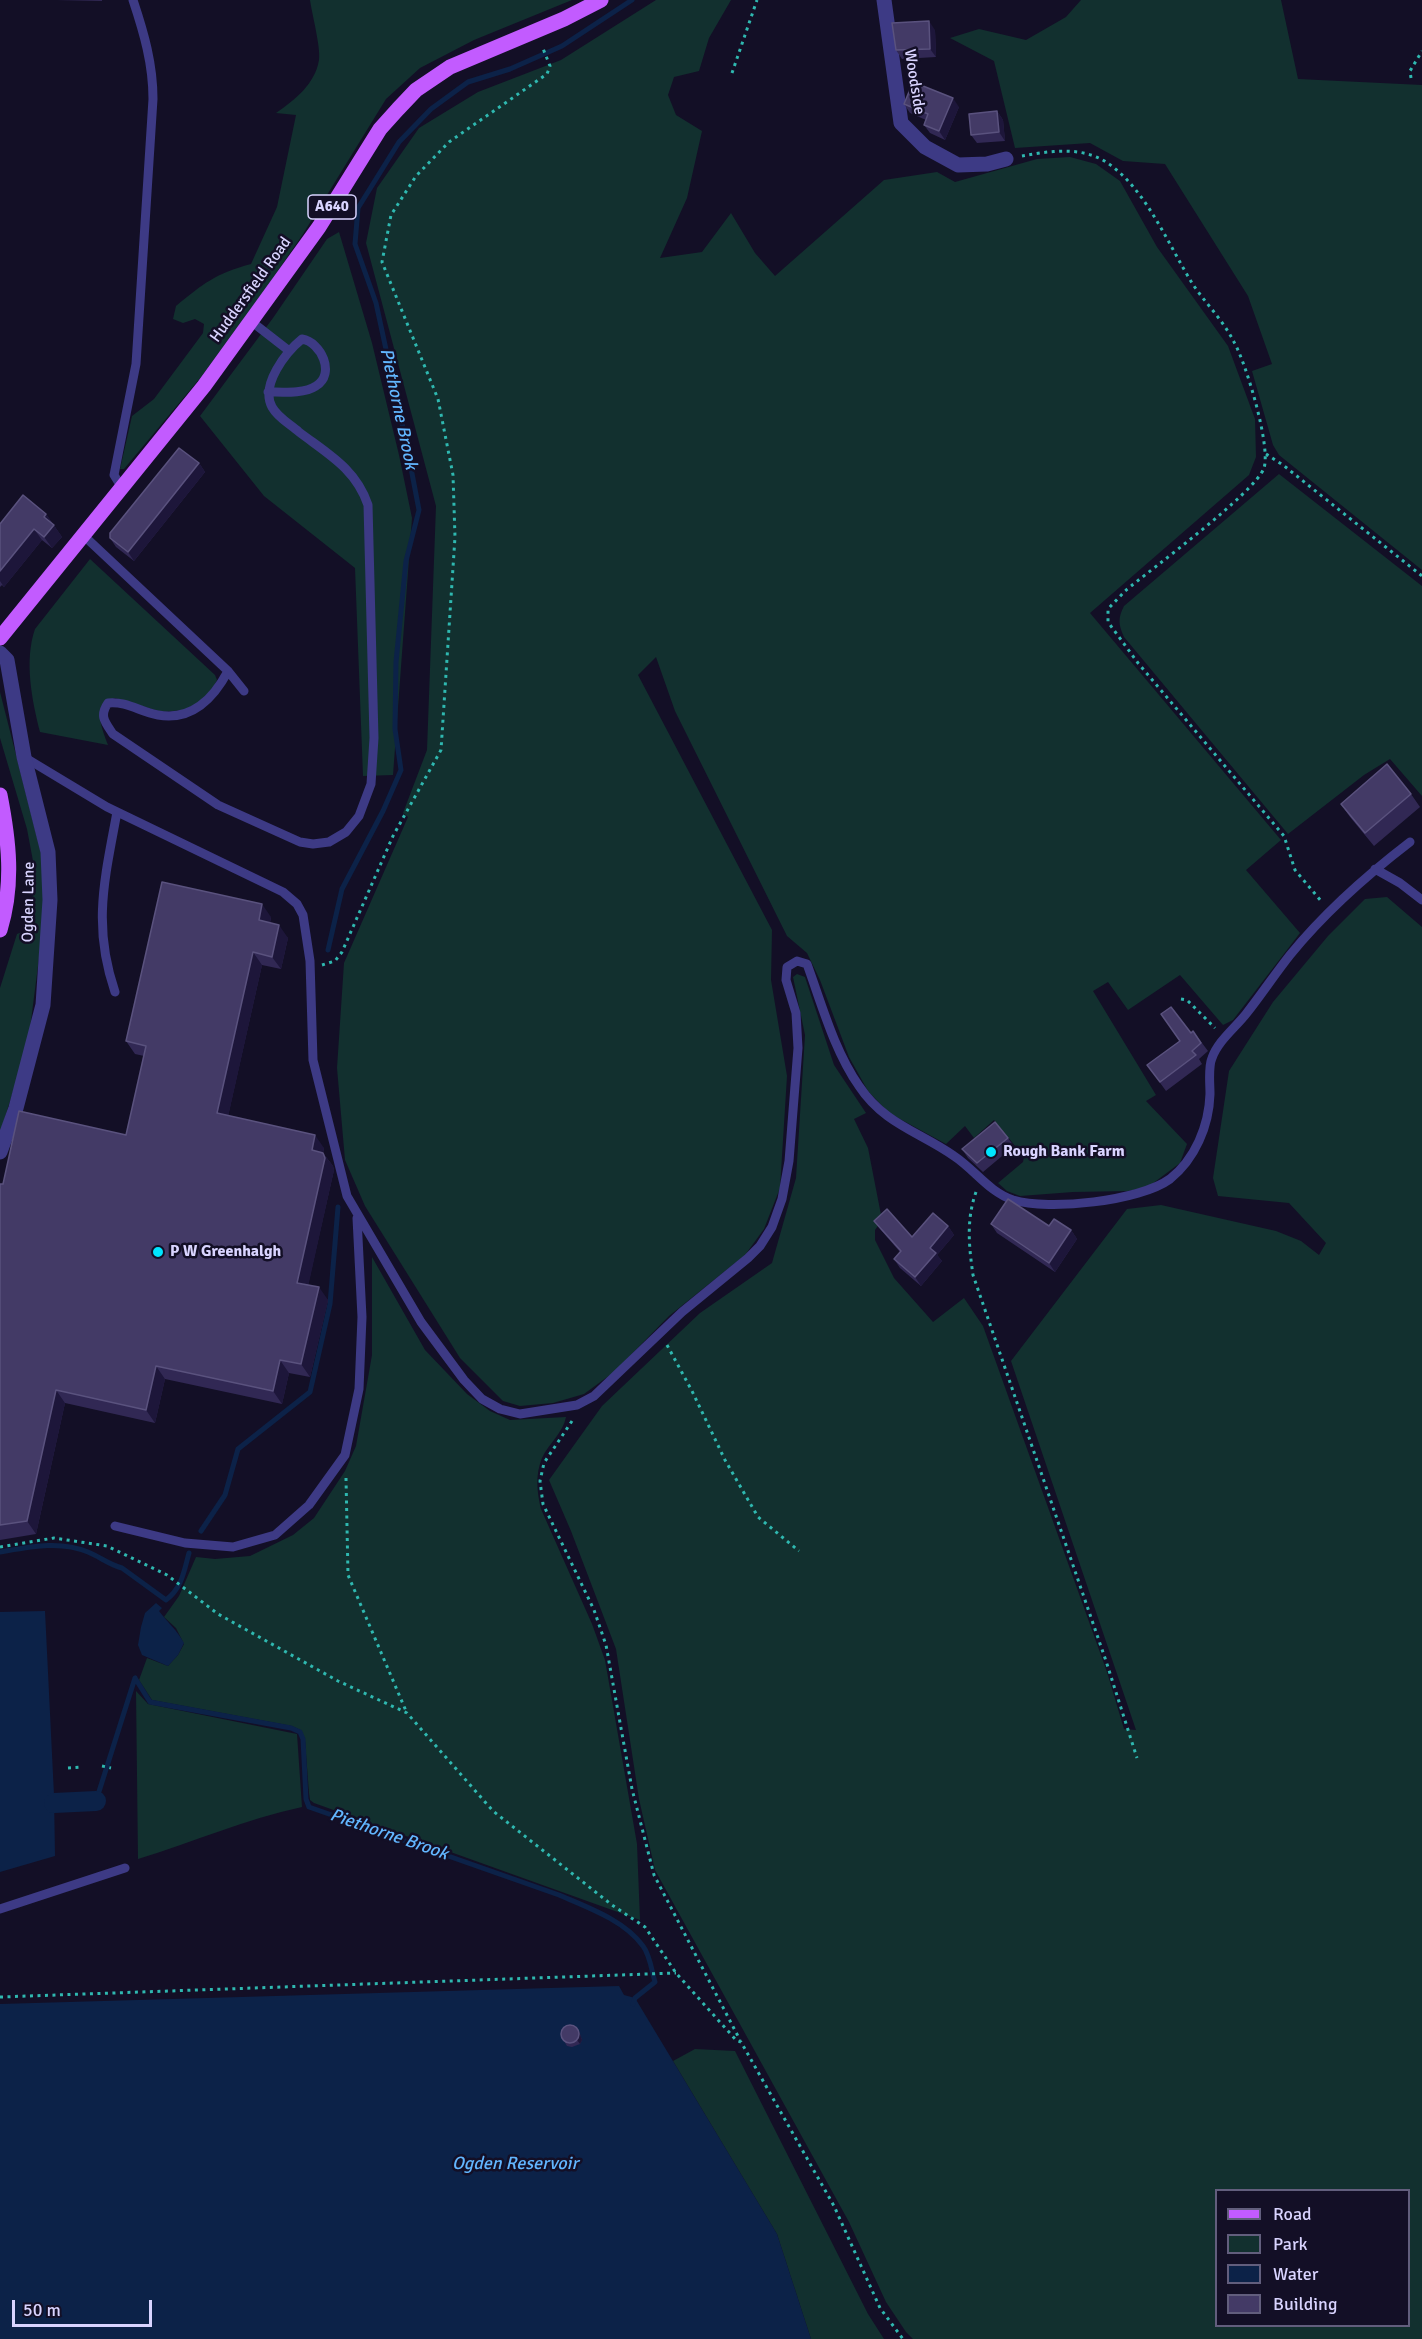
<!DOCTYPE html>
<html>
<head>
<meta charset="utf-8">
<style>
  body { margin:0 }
  #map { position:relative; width:1422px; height:2339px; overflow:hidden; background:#130f26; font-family:Signika,sans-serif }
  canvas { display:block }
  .legend { position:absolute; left:1215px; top:2189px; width:195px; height:138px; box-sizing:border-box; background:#130f26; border:2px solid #625e7d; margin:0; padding:8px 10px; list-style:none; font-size:18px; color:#d9d4ff }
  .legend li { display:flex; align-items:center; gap:12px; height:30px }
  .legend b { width:30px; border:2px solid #625e7d }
  .scale { position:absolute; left:12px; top:2300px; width:140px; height:27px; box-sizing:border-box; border:3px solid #d9d4ff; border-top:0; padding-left:8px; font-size:18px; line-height:21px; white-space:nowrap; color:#d9d4ff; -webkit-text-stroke:4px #130f26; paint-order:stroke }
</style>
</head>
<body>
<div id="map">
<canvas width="1422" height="2339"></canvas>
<ul class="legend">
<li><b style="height:8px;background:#c25bff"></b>Road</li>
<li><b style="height:16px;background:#12302f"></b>Park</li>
<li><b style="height:16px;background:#0c2248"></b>Water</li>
<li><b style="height:16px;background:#433a66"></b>Building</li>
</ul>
<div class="scale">50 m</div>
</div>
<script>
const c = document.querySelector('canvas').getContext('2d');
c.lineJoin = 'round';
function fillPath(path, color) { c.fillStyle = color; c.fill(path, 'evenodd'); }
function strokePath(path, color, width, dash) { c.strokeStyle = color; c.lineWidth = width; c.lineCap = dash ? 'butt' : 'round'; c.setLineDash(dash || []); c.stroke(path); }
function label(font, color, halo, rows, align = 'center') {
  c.font = font + ' Signika,sans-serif'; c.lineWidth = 5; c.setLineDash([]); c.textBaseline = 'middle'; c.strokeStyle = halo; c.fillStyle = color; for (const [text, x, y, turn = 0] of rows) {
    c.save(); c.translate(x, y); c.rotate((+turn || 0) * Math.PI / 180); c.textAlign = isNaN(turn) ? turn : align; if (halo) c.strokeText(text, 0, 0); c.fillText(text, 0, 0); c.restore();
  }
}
const green = new Path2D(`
  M310 0H572L474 40 420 68 386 99 303 234 266 288 201 377 124 469H120L132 416 154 399 203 333 204 324 195 319 183 323 173 319 176 306C204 283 215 274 251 264L277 207 296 115 276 113C295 100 315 84 319 60 321 48 312 14 310 0Z
  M656 0H731L709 38 699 71 674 77 668 95 676 115 702 131 687 198 660 258 702 252 731 213 755 253 775 276 884 180 937 172 955 182 1037 159 1070 157 1096 164 1120 181 1157 247 1228 346 1255 419 1256 457 1249 475 1090 613 1281 840 1246 870 1300 933 1233 1020 1223 1025 1180 975 1128 1010 1108 982 1093 991 1156 1095 1146 1101 1187 1144 1180 1163 1148 1187 1128 1191 1073 1192 1020 1196 1007 1191 998 1183 1023 1162 1024 1157 994 1120 974 1138 965 1126 946 1144 889 1113 868 1091 849 1057 820 980 807 953 787 936 675 711 656 657 638 675 772 930 771 980 787 1076 780 1188 764 1229 745 1255 669 1316 614 1372 584 1394 553 1403 520 1406 503 1401 460 1358 365 1206 345 1160 337 1068 344 963 408 817 403 813 427 750 436 506 366 243 377 188 419 128 478 92 561 60Z
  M1081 0H1281L1298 79 1422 85V570L1279 455 1273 445 1252 371 1272 364 1248 296 1165 164 1123 161 1090 143 1015 148 994 61 950 38 979 29 1026 40 1066 17Z
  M339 232 372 343 399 455 412 518 393 775 363 776 355 568 264 496 200 416 273 318 327 239Z
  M1279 474 1422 586V796L1390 759 1364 775 1288 834 1124 637C1118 624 1118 618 1124 606Z
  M90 559 215 675 217 680 208 698 184 710 162 712 115 698C91 705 102 728 108 745L40 732C32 700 24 661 35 629Z
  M0 692 43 861 44 919 28 1044 0 1133V988L17 934 27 930 33 894V861L27 829 0 738Z
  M1387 897 1422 927V2339H913L906 2332 886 2302 849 2222 655 1870 639 1799 616 1649 571 1531 549 1480 602 1406 700 1313 772 1263 796 1178 805 1035 793 977 797 974 805 977 834 1065 866 1113 854 1119 868 1148 882 1220 875 1230V1240L894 1278 933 1322 964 1298 983 1326 1107 1672 1124 1729 1136 1730 1011 1361 1127 1209 1161 1205 1276 1231 1301 1241 1319 1255 1326 1243 1289 1203 1218 1196 1213 1178 1229 1071 1273 1002 1328 936 1365 899ZM1216 2190H1408V2326H1216Z
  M372 1257 425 1350 467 1394 490 1411 510 1420 566 1417C563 1433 549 1443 542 1458 535 1475 537 1492 541 1509L592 1624 605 1660 637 1844 640 1920 314 1803 310 1800 309 1793 305 1741 300 1730 292 1726 152 1700 139 1680 147 1658 168 1666 178 1655 184 1644 176 1628 164 1617 179 1596 196 1557 215 1559 250 1556 293 1535 314 1518 345 1471 356 1446 372 1355Z
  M136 1691 148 1704 297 1734 302 1807C246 1819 193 1842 138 1859Z
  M695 2049 735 2051 868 2314 884 2339H811L777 2234 673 2061Z`);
const water = new Path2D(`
  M156 1603 162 1608 159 1611C168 1623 177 1630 184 1643L178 1655 168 1666 142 1655 138 1645 141 1627 145 1613Z
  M45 1611 54 1795 55 1856 0 1872V1612Z
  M619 1986 624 1995 635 1998 777 2234 811 2339H0V2004Z`);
const stream = new Path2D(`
  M328 950 342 889 383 811 401 770 395 729 396 662 406 561 419 510 406 442 376 303 355 244 358 208 399 142 431 109 468 82 510 69 562 46 632 0
  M201 1531 225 1495 238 1449 310 1392 330 1304 338 1207
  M0 1552C29 1547 60 1540 88 1552 100 1557 110 1565 122 1568L166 1600C182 1588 184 1571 189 1553
  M135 1678 150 1702 291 1728 300 1732 303 1739 306 1799 309 1807 559 1895C587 1907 624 1920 643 1946 650 1955 652 1972 655 1982L635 1998 633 2004
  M96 1801 135 1678`);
const canal = new Path2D(`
  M54 1803 96 1801`);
const path = new Path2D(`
  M732 73 757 0
  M1411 78 1410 71 1422 51
  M1022 156C1049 151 1081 146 1106 162 1145 187 1168 244 1192 283 1205 303 1223 320 1234 342 1246 363 1271 446 1264 468 1255 493 1150 570 1125 591L1108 609V622L1138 663 1284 836 1295 870 1321 901
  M1266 454 1283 465 1422 576
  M322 965 335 961 342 952 393 836 441 750 455 537 453 475 438 399 382 262 391 215 416 176 449 142 547 74 550 66 542 46
  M1181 999 1187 1000 1215 1028
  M976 1192C966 1220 969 1247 973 1275L1106 1661 1137 1758
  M667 1345 692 1391 725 1460 758 1517 799 1551
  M572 1421 544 1463 540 1481 543 1504 594 1610 606 1645 632 1789 654 1875 740 2040
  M346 1478 348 1575 406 1711
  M0 1547 54 1538 107 1546 167 1575 218 1614 338 1681 407 1713 493 1811 612 1905 645 1927 676 1973 736 2040 741 2042 834 2206 880 2308 903 2339
  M102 1766 111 1768
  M68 1768 82 1767
  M0 1997 676 1973`);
const lane = new Path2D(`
  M252 322 288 350
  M122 488 114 475 136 364 153 99C153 64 144 33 133 0
  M82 534 228 671 244 691
  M228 671C213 699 192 721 158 715 140 712 127 701 108 703 99 716 105 722 113 734L218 805 280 833 300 842 313 844 329 842 346 832 359 816 371 784 374 738 368 505C356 469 328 454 299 432 290 424 278 418 272 407 260 385 286 352 302 339 321 342 336 374 316 386 304 394 282 392 268 392
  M24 757 107 807 283 892 297 904 303 915 310 961 313 1060 347 1196 421 1322 464 1380 482 1399 500 1409 520 1414 577 1405 594 1396 682 1312 748 1258 760 1246 772 1227 782 1199 789 1161 798 1048 796 1013 786 980 787 967 797 961 807 964C822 1005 834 1050 859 1086 884 1124 920 1132 954 1156 975 1170 989 1192 1013 1200 1049 1211 1140 1201 1170 1179 1195 1159 1209 1126 1210 1094 1210 1083 1208 1067 1212 1058 1218 1041 1235 1028 1246 1014 1261 995 1275 974 1290 955 1325 912 1367 875 1410 842
  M1375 869 1400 883 1422 900
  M115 992C92 925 105 878 117 812
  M115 1526 185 1543 233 1547 275 1535 309 1505 345 1455 359 1389 362 1317 357 1218
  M0 1909 125 1868`);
const street = new Path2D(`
  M884 0 901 123 925 147 958 165 987 164 1006 159
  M0 653 7 660 24 757 48 852 50 900 43 1005 16 1108 0 1152`);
const primary = new Path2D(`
  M0 638 204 386 319 227 380 129 398 109 416 90 450 67 564 19 601 0
  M0 795C9 841 14 884 0 930`);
const wall = new Path2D(`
  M56 0H102V1Z
  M935 30 936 57 902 59 896 50Z
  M904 104 959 107 945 140 930 133 924 125 926 120 910 113Z
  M997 111 1003 120 1005 141 977 143 971 135Z
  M199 463 205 472 134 561 116 547 110 538Z
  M46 514 62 537 52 548 42 540 4 587 2 585 0 587V524Z
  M1411 794 1420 807 1374 846 1350 817 1341 804Z
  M271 917 270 923 288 938 281 969 262 965 228 1116 324 1148 323 1153 333 1166 334 1170 308 1285 328 1300 310 1377 289 1373 282 1404 165 1379 155 1423 65 1403 36 1534 0 1540V1184H3L126 1135 144 1056 135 1054 126 1041Z
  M1193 1031 1208 1051 1199 1059 1202 1064 1166 1091 1147 1065Z
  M1008 1138 1014 1146 983 1172 968 1158 962 1149Z
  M874 1221 912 1237 948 1226 954 1235 937 1255 942 1261 921 1286 900 1268 894 1259 900 1252 880 1229Z
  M991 1224 1049 1226 1071 1230 1077 1239 1055 1272 997 1233Z
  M579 2031 582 2040 580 2044 572 2047 567 2046 564 2041Z`);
const shadedWall = new Path2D(`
  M929 21 935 30 936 57 930 49Z
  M953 98 959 107 945 140 939 131Z
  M997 111 1003 120 1005 141 999 132Z
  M199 463 205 472 134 561 128 552Z
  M46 514 62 537 52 548 44 537V517Z
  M34 529 42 540 4 587 0 581V571Z
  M262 904 271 917 268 933 259 920Z
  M279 925 288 938 281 969 272 957Z
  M253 952 262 965 226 1126 217 1113Z
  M315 1135 324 1148 321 1163 312 1150Z
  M323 1153 333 1166 334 1170 306 1296 297 1283Z
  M948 1226 954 1235 937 1255 942 1261 921 1286 915 1277 930 1248Z
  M1071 1230 1077 1239 1055 1272 1049 1263Z
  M319 1287 328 1300 310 1377 301 1364Z
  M280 1360 289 1373 282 1404 273 1391Z
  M156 1366 165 1379 155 1423 146 1410Z
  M56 1390 65 1403 36 1534 27 1521Z
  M576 2027 579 2031 582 2040 580 2044 577 2040Z`);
const building = new Path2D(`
  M929 21 930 49 896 50 892 23Z
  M913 82 953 98 939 131 924 125 928 114 904 104Z
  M997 111 999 132 971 135 969 114Z
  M179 448 199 463 128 552 110 538V533Z
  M23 495 46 514 44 517 54 525 44 537 34 529 0 571V524Z
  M1387 764 1411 794 1365 833 1341 804Z
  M162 882 262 904 259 920 279 925 272 957 253 952 217 1113 315 1135 312 1150 323 1153 325 1158 297 1283 319 1287 301 1364 280 1360 273 1391 156 1366 146 1410 56 1390 27 1521 0 1525V1184H3L19 1111 126 1135 146 1046 126 1041Z
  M1171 1007 1191 1033 1193 1031 1201 1043 1192 1051 1196 1055 1160 1082 1147 1065 1180 1041 1161 1014Z
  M995 1122 1008 1138 977 1163 962 1149Z
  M1008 1199 1049 1226 1054 1219 1071 1230 1049 1263 991 1224Z
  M887 1209 912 1237 933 1213 948 1226 930 1248 936 1253 915 1277 894 1259 901 1251 874 1221Z
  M561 2034a9 9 0 1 1 18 0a9 9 0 1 1-18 0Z`);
const markers = [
  [991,1152,6,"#00e5ff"],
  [158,1252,6,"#00e5ff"]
];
const shields = [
  [332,207,48]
];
const shieldNames = [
  ["A640",332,207]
];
const streetNames = [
  ["Woodside",914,82,81],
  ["Huddersfield Road",251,290,-54],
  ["Ogden Lane",29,902,-89]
];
const poiNames = [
  ["Rough Bank Farm",1003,1152],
  ["P W Greenhalgh",170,1252]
];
const waterNames = [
  ["Piethorne Brook",398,409,78],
  ["Piethorne Brook",389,1835,19],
  ["Ogden Reservoir",515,2164]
];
fillPath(green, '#12302f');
fillPath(water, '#0c2248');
strokePath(stream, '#0c2248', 5);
strokePath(canal, '#0c2248', 20);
strokePath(path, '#2fb8b0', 3, [3, 4.5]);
strokePath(lane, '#3d3a85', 9);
strokePath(street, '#3d3a85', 15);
strokePath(primary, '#c25bff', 15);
fillPath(wall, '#312854');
fillPath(shadedWall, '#1d163a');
fillPath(building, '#433a66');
strokePath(building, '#5a527e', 1.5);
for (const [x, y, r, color] of markers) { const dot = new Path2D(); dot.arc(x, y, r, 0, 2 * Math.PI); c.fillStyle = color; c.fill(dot); strokePath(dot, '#130f26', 2); }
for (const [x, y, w] of shields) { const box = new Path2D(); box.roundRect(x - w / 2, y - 12, w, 24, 4.5); c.fillStyle = '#130f26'; c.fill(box); strokePath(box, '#d9d4ff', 1.5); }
label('bold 15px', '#d9d4ff', null, shieldNames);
label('16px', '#d9d4ff', '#130f26', streetNames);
label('bold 16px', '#d9d4ff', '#130f26', poiNames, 'left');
label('italic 18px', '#62b6ff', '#130f26', waterNames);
</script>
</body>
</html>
